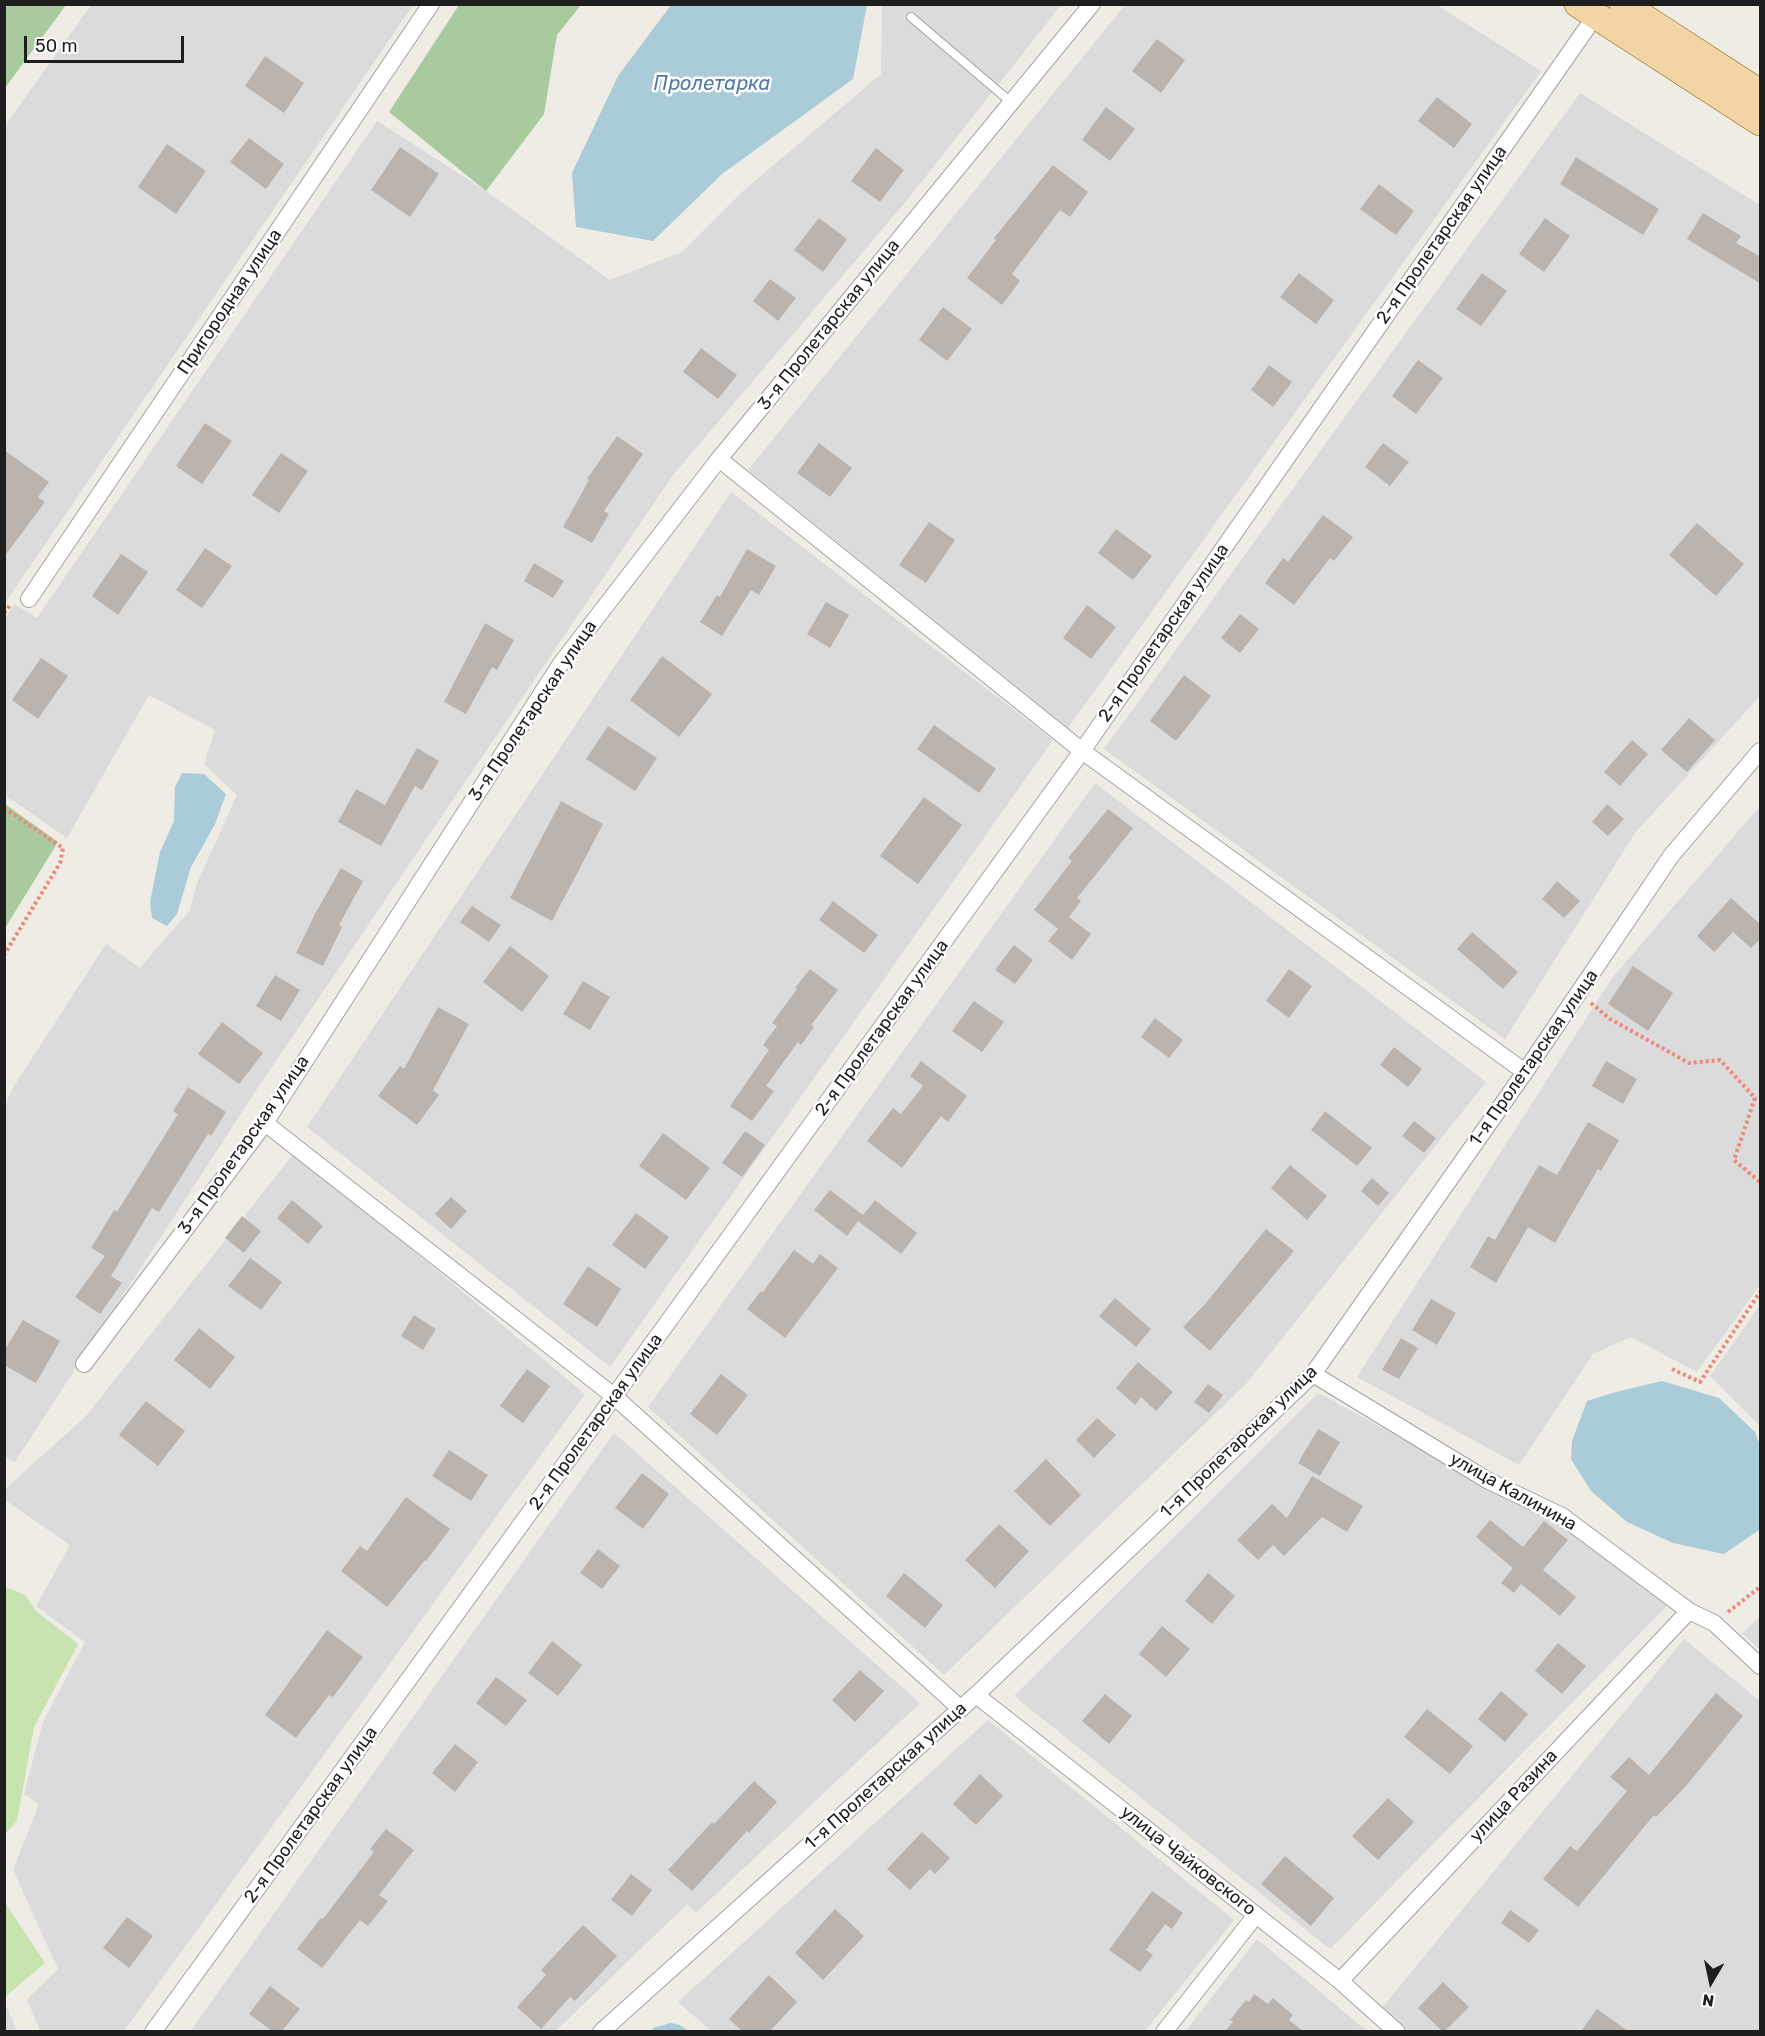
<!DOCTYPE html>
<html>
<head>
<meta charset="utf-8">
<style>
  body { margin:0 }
  #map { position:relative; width:1765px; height:2036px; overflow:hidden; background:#eeece5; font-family:Rubik,sans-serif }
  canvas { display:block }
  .frame { position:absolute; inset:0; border:6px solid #1e1e1e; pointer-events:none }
  .north { position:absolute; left:1681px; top:1952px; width:60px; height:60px; -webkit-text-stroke:4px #fff; paint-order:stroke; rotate:189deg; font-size:16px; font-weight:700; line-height:24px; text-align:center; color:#1e1e1e }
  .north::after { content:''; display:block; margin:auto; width:21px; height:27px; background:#1e1e1e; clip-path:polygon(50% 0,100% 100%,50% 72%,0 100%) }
  .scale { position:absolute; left:24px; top:36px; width:160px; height:27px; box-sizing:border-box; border:3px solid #1e1e1e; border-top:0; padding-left:8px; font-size:18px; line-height:21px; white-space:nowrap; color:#1e1e1e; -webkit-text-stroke:4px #fff; paint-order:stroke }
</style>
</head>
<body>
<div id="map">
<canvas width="1765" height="2036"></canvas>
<div class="frame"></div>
<div class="north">N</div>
<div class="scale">50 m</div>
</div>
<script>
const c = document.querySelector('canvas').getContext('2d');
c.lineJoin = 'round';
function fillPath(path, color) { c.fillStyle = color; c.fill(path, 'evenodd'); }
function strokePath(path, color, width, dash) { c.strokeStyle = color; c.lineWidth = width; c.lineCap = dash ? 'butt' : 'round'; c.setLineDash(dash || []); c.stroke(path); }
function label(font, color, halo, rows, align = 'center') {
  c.font = font + ' Rubik,sans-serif'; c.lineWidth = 5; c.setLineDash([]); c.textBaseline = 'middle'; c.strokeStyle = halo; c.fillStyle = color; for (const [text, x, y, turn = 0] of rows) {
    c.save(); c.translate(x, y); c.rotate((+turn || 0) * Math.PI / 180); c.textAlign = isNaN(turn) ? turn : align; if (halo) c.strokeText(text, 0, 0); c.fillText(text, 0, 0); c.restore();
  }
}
const residential = new Path2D(`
  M91 5H413L5 603V126Z
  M882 5H1061L908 199 673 475 251 1098 15 1462 5 1458V1105L14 1086 106 944 140 968 190 910 197 883 237 795 204 764 215 730 149 695 67 838 5 795V619L14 604 37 618 377 121 486 191 610 280 682 252 742 192 881 74Z
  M1125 5H1437L1541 71 1068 728 748 470Z
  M1580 93 1760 205V696L1635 833 1505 1039 1104 749Z
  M731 492 1053 740 610 1367 307 1127Z
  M1095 783 1486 1082 1246 1384 944 1675 648 1407Z
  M1760 806V1285L1697 1372 1631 1337 1593 1354 1519 1465 1357 1377 1612 978Z
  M295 1152 585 1394 124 2031H40L27 1999 58 1969 13 1870 39 1804 24 1794 43 1722 85 1642 36 1606 70 1545 5 1500 4 1490 86 1416Z
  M1760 1305V1426L1710 1376Z
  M1318 1393 1569 1529 1669 1604 1330 1949 1014 1696Z
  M614 1433 920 1703 696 1913 687 1904 556 2031 190 2032Z
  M1760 1617V1650L1742 1633Z
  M1684 1639 1760 1701V2031H1409L1381 2009Z
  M988 1720 1234 1920 1145 2031H711L678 2002Z
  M1257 1939 1367 2031 1185 2032Z
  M7 2007 17 2031H5V2009Z`);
const grass = new Path2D(`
  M5 1587 25 1595 36 1611 78 1644 34 1727 17 1821 5 1834Z
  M4 1901 45 1963 5 1997H4Z`);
const forest = new Path2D(`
  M5 4 66 5 5 88 4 5Z
  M459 5H581L557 35 544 114 486 191 389 112Z
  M5 804 58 842 5 928Z`);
const water = new Path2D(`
  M671 5H867L853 79 722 174 653 241 576 227 572 173 618 76Z
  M182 773 204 774 226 794 215 824 191 867 177 914 167 926 152 918 150 902 160 852 174 821 175 787Z
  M1662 1381 1719 1398 1755 1432 1760 1446 1759 1530 1724 1554 1673 1543 1627 1522 1591 1491 1571 1459 1572 1441 1587 1401 1616 1392Z
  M671 2023 680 2025 688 2031H652L653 2028Z`);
const building = new Path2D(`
  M1157 39 1185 60 1161 93 1132 71Z
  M265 56 304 83 284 113 245 86Z
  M1437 97 1472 124 1454 148 1418 121Z
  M1106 107 1135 129 1110 161 1082 140Z
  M249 138 284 164 266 189 230 162Z
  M167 144 206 171 176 214 138 187Z
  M400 147 439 174 410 217 371 190Z
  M876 148 904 170 880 202 851 181Z
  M1576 157 1659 209 1643 235 1560 184Z
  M1053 165 1088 192 1070 217 1060 210 1012 274 1020 281 1002 305 967 278 996 240 994 238Z
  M1379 184 1414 211 1396 235 1360 209Z
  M1703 213 1741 236 1736 243 1761 257V284L1687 239Z
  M819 218 847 239 823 272 794 250Z
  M1545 218 1570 236 1544 272 1519 254Z
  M1299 273 1334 300 1316 324 1280 297Z
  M1482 273 1507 291 1481 326 1456 309Z
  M770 279 796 298 778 321 753 301Z
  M943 307 972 329 947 361 919 340Z
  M701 348 737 375 718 399 683 372Z
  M1418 360 1443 378 1416 414 1392 396Z
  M1269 365 1292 382 1273 407 1251 390Z
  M205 423 232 441 202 484 176 466Z
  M617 436 643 454 604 511 609 514 592 543 563 527 589 480 587 479Z
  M819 443 852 468 830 497 797 473Z
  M1383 443 1409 462 1390 486 1365 467Z
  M4 450 49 482 38 497 45 502 4 557Z
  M281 453 308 471 279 513 252 495Z
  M1323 515 1353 537 1334 561 1330 558 1294 605 1265 583 1283 558 1288 562Z
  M929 522 955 540 926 583 899 565Z
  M1697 523 1744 564 1716 596 1669 555Z
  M1116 529 1152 556 1133 580 1098 553Z
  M205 548 232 566 202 608 176 590Z
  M747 549 776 566 759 595 751 590 722 636 700 622 717 595 720 597Z
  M121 554 148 572 118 615 92 596Z
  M534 563 564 581 553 598 524 581Z
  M826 602 849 615 830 648 807 634Z
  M1087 605 1116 627 1091 659 1063 638Z
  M1240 614 1259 629 1240 653 1221 638Z
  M485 623 514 640 497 670 492 667 466 714 444 702Z
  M662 656 712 694 679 737 630 700Z
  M41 658 68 676 38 719 12 700Z
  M1184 675 1211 696 1176 741 1150 721Z
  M1689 718 1715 740 1687 772 1661 750Z
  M934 725 996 769 979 793 917 749Z
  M608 726 657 758 635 791 586 759Z
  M1632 740 1648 754 1620 786 1604 772Z
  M417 748 439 761 422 790 415 786 381 846 338 822 356 789 385 805Z
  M924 797 962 825 918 884 880 856Z
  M561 801 603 824 552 921 510 898Z
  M1607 804 1624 819 1608 836 1592 822Z
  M1108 809 1133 828 1077 898 1081 901 1069 917 1091 934 1072 960 1048 941 1058 929 1034 910 1072 861 1068 858Z
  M341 868 363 881 339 925 342 927 323 966 296 953 315 914Z
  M1557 881 1580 901 1564 918 1542 899Z
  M1731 898 1761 925V938L1751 948 1733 932 1714 952 1697 936Z
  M833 901 878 935 864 953 819 920Z
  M472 906 501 925 489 942 460 922Z
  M1472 932 1518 972 1503 989 1457 949Z
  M1014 945 1033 960 1015 984 995 970Z
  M510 946 549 976 522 1012 483 982Z
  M1633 966 1673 993 1648 1031 1608 1004Z
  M810 969 838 990 811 1025 814 1027 801 1045 798 1042 766 1086 774 1091 752 1121 730 1106 769 1050 763 1045 777 1026 772 1023 797 989 795 988Z
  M1289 969 1312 986 1289 1018 1266 1001Z
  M275 975 300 990 281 1021 256 1006Z
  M583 981 610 997 590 1030 563 1014Z
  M974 1001 1004 1022 982 1052 952 1031Z
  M438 1007 469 1024 433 1090 439 1095 417 1125 378 1096 400 1066 404 1069Z
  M1155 1018 1183 1040 1169 1058 1141 1037Z
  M222 1022 263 1053 239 1084 198 1054Z
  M1394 1047 1422 1069 1408 1087 1380 1065Z
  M921 1061 967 1096 948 1122 941 1116 902 1168 867 1141 893 1108 901 1114 923 1086 910 1076Z
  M1606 1061 1637 1079 1623 1104 1592 1086Z
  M188 1087 226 1112 211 1136 208 1134 159 1212 152 1208 111 1276 122 1283 100 1314 75 1297 105 1256 91 1248 114 1210 117 1212 178 1114 173 1111Z
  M1325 1111 1372 1148 1357 1166 1311 1130Z
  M1414 1121 1436 1138 1424 1153 1402 1136Z
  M1588 1122 1619 1140 1601 1171 1598 1169 1555 1243 1528 1227 1496 1283 1470 1267 1488 1236 1495 1240 1539 1165 1557 1175Z
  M745 1131 765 1145 742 1177 722 1163Z
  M663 1133 710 1168 686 1200 639 1166Z
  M1290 1165 1327 1196 1307 1220 1271 1188Z
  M1372 1178 1389 1193 1378 1206 1361 1191Z
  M830 1190 863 1215 875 1200 917 1233 901 1254 858 1221 847 1236 814 1210Z
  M451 1197 467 1211 451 1229 435 1214Z
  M292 1200 323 1226 308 1244 277 1218Z
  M636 1213 669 1237 645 1269 612 1245Z
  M242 1216 261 1231 244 1253 225 1238Z
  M1266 1229 1294 1251 1210 1351 1183 1327 1206 1303Z
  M794 1250 813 1264 820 1254 838 1268 785 1338 747 1309 761 1291 762 1293Z
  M250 1258 282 1282 261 1310 228 1286Z
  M588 1266 621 1289 597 1327 563 1304Z
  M1115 1298 1151 1329 1136 1347 1099 1316Z
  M1431 1299 1456 1313 1437 1345 1412 1330Z
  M414 1315 436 1329 423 1350 401 1336Z
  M23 1320 60 1341 36 1383 4 1365V1351Z
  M199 1328 235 1357 210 1389 174 1360Z
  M1401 1338 1418 1348 1399 1379 1382 1370Z
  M1138 1362 1173 1392 1156 1411 1141 1397 1135 1405 1116 1388Z
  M527 1369 550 1386 523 1423 500 1406Z
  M721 1374 748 1395 717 1435 690 1414Z
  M1208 1384 1223 1395 1209 1413 1194 1402Z
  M146 1401 185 1431 158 1466 119 1435Z
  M1097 1418 1116 1435 1094 1458 1076 1440Z
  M1318 1429 1340 1442 1320 1476 1298 1463Z
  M449 1450 488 1475 471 1501 432 1476Z
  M1046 1459 1081 1495 1050 1526 1014 1491Z
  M642 1473 669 1494 643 1529 615 1508Z
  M1312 1476 1363 1506 1347 1532 1322 1517 1284 1556 1273 1545 1258 1560 1237 1540 1272 1504 1287 1518Z
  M406 1497 450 1529 426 1561 425 1560 387 1607 341 1571 360 1546 367 1551Z
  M1490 1520 1523 1547 1544 1521 1568 1540 1543 1570 1576 1597 1560 1616 1521 1584 1514 1593 1501 1583 1513 1568 1476 1537Z
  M999 1524 1029 1551 995 1588 965 1560Z
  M598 1549 620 1566 602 1589 580 1573Z
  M904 1573 943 1605 925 1628 886 1596Z
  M1208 1573 1235 1596 1212 1624 1185 1601Z
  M1162 1626 1190 1649 1166 1677 1139 1654Z
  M327 1630 363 1657 333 1697 329 1695 296 1738 265 1715Z
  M552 1641 582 1665 558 1696 528 1673Z
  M1558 1643 1586 1666 1562 1694 1535 1671Z
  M860 1670 884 1691 855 1722 832 1700Z
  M496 1677 527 1700 506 1726 476 1703Z
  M1501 1691 1528 1714 1505 1742 1478 1719Z
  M1716 1693 1743 1716 1686 1786 1656 1817 1654 1815 1578 1907 1543 1879 1570 1846 1577 1851 1627 1791 1610 1777 1629 1757 1649 1775Z
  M1105 1694 1132 1716 1109 1744 1082 1721Z
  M1427 1709 1473 1746 1450 1774 1404 1737Z
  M455 1744 478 1762 455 1792 432 1773Z
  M980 1774 1003 1796 976 1825 953 1804Z
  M754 1781 777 1802 749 1833 747 1831 692 1891 668 1870 712 1822 714 1824Z
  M1388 1798 1414 1822 1378 1860 1352 1836Z
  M386 1829 414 1850 379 1895 388 1901 368 1926 360 1920 322 1968 297 1949 321 1918 323 1919 374 1852 370 1849Z
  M922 1832 950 1858 935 1874 930 1869 910 1890 887 1869Z
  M1285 1856 1334 1898 1311 1926 1261 1884Z
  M631 1874 652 1890 632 1916 611 1900Z
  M1152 1891 1183 1913 1172 1929 1165 1924 1146 1950 1153 1955 1140 1972 1109 1950Z
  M835 1909 864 1936 823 1980 795 1953Z
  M1510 1910 1539 1930 1529 1943 1501 1923Z
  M127 1917 153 1936 129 1968 103 1948Z
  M583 1925 617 1956 575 2001 570 1997 541 2029 517 2007 546 1975 541 1970Z
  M769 1975 797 2002 770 2031H742L729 2019Z
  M1443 1982 1469 2007 1445 2031H1442L1418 2008Z
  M270 1986 300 2009 282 2031H272L249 2014Z
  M1254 1994 1268 2004 1273 1998 1293 2015 1289 2020 1303 2031H1225L1233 2022 1230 2020 1246 2000 1249 2002Z
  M1597 2009 1628 2031H1581Z`);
const path = new Path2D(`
  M4 613 11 604
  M4 808 63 848 60 863 4 955
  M1591 1003 1610 1019 1689 1063 1720 1060 1755 1098 1734 1160 1760 1182
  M1672 1369 1700 1382 1760 1292
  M1728 1612 1760 1587`);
const lane = new Path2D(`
  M911 17 1012 103`);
const street = new Path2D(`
  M719 459 1082 751 1525 1072
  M29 599 431 4
  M265 1123 615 1397 961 1709
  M84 1364 265 1123 560 665 719 459 1092 4
  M1313 1374 1487 1480 1562 1516 1689 1611 1714 1623 1760 1666
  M976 1695 1340 1981 1397 2032
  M1340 1981 1689 1611
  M153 2032 1082 751 1596 15
  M601 2032 976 1695 1313 1374 1525 1072 1671 856 1760 751
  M1164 2032 1256 1915`);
const primary = new Path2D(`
  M1578 4 1760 122
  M1623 4 1760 93`);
const streetNames = [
  ["2-я Пролетарская улица",1442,235,-55],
  ["Пригородная улица",230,302,-56],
  ["3-я Пролетарская улица",829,325,-51],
  ["2-я Пролетарская улица",1164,633,-55],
  ["3-я Пролетарская улица",533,711,-56],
  ["2-я Пролетарская улица",882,1028,-54],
  ["1-я Пролетарская улица",1534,1058,-55],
  ["3-я Пролетарская улица",244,1145,-55],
  ["2-я Пролетарская улица",596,1422,-54],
  ["1-я Пролетарская улица",1239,1442,-44],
  ["улица Калинина",1513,1492,29],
  ["1-я Пролетарская улица",886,1776,-42],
  ["улица Разина",1514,1796,-47],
  ["2-я Пролетарская улица",311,1815,-54],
  ["улица Чайковского",1188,1861,38]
];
const waterNames = [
  ["Пролетарка",712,84]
];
fillPath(residential, '#dcdbdb');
fillPath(grass, '#c7e4b0');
fillPath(forest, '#a9ca9e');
fillPath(water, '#aacbd8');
fillPath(building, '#bbb4ae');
strokePath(lane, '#a2a2a2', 10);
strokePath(street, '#a2a2a2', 18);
strokePath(primary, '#8b670e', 28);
strokePath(path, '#ed8978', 4, [3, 3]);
strokePath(lane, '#fff', 8);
strokePath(street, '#fff', 16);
strokePath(primary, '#f3d5a5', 27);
label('18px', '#1e1e1e', '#fff', streetNames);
label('italic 20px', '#5379a5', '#fff', waterNames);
</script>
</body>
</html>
